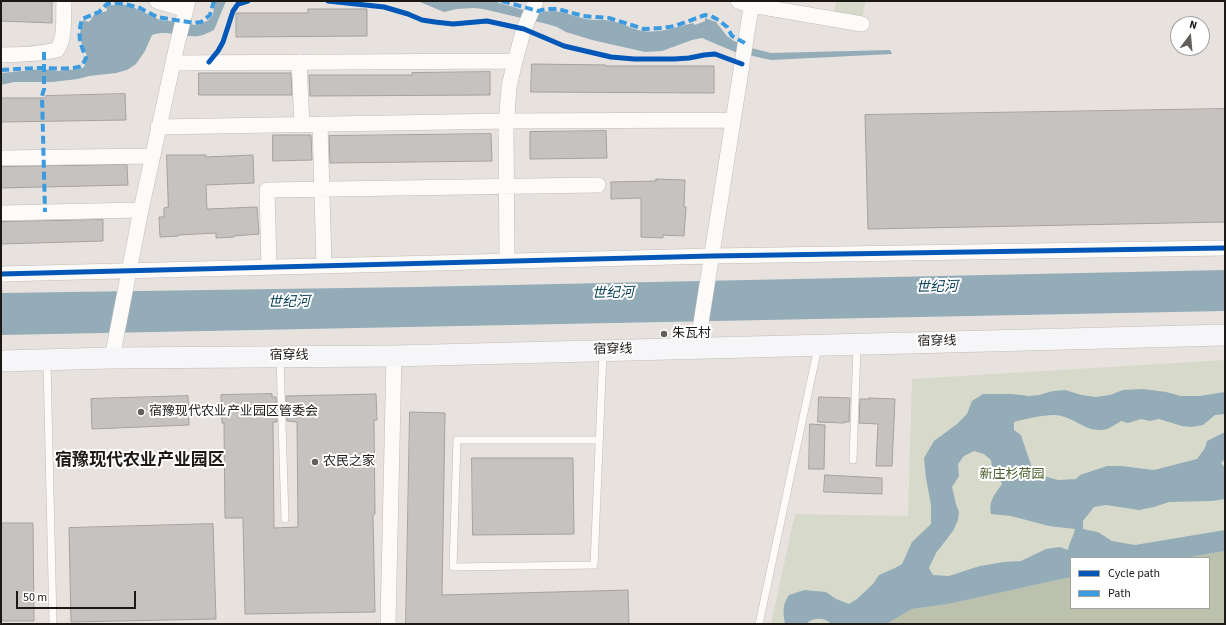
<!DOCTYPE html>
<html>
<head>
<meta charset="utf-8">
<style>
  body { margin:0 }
  #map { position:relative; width:1226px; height:625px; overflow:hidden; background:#e8e2de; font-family:"Source Sans 3",sans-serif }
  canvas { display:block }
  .frame { position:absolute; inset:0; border:2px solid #1c1815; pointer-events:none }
  .legend { position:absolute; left:1070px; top:557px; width:140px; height:52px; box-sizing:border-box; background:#fff; border:1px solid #a4a3a1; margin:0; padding:5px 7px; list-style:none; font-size:12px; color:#1c1815 }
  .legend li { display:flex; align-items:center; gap:8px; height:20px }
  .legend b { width:20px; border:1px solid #a4a3a1 }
  .north { position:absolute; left:1170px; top:16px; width:40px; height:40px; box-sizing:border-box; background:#fff; border:1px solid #a4a3a1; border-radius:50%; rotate:16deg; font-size:11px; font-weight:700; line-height:16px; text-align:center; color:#1c1815 }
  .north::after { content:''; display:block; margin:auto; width:14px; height:18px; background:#635f5b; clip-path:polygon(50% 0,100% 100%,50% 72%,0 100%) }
  .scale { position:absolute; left:16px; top:591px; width:120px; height:18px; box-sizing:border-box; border:2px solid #1c1815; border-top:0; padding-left:5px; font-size:12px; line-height:14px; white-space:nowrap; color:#1c1815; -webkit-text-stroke:3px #fff; paint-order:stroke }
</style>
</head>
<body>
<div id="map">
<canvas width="1226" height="625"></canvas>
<div class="frame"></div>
<ul class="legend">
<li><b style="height:5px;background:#0057b8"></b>Cycle path</li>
<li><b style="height:5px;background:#3c9adf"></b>Path</li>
</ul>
<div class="north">N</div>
<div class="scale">50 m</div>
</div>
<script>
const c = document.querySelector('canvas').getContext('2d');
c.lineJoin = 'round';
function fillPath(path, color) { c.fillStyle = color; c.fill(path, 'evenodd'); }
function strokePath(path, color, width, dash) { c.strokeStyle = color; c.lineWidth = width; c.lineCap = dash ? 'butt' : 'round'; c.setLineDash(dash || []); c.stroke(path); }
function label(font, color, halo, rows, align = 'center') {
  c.font = font + ' "Source Sans 3","Noto Sans SC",sans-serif'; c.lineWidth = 4; c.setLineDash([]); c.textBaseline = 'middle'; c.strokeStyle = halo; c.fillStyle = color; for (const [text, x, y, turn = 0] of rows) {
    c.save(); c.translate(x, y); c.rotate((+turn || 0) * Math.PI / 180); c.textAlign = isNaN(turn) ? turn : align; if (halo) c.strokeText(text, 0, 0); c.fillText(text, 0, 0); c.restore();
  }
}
const green = new Path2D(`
  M836 1H866L862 19 834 13Z
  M1225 360V624H771L795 514 908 516 912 379ZM1071 558H1209V608H1071Z`);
const forest = new Path2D(`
  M1225 551V624H886L912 609 948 604 1071 577V608H1209V558H1184Z`);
const water = new Path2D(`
  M215 1H226L214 30C209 32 204 35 199 36 183 38 168 29 152 35L145 51 136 64 127 70 116 73 89 76 78 79 52 82H14L1 85V73L43 69 58 71 79 69 84 67 87 59V56L81 41 80 33 83 20 89 22 94 15 107 11 106 6 121 4 135 8 160 20 179 22 195 25 200 24 207 21 213 15Z
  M414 1H493L537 14C555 7 565 14 582 18 592 21 602 19 612 21 622 23 630 28 638 30 656 35 676 27 693 23L695 25 705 21V18L716 22 727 36 734 41 751 48 771 53 890 50 892 54 771 60 735 52 702 38 692 40 662 51 645 52 592 40 566 32 557 27 547 24 483 9 474 8 457 9 444 12 420 2Z
  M1225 270V311L1 335V293L414 287Z
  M1143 389 1166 392 1181 396H1200L1225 392V414L1215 415 1203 425 1191 427 1182 426 1159 419 1150 421 1141 419 1128 423 1121 421C1115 425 1108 430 1101 430 1084 431 1071 415 1054 415 1042 415 1025 419 1014 422V430L1021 435 1031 465 1040 475 1058 480 1076 479 1080 475 1107 466H1121L1154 470 1197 459 1205 448 1207 441 1225 432V459L1221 463 1225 468V499L1212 501 1169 502 1154 507 1139 510 1106 505 1094 507 1083 521V529L1098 532 1112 541 1135 545 1225 530V551L1184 558H1071V577L948 604 912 609 886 624H831C824 617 816 618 808 622V624H785C783 611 782 606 789 595L804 590 826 592 836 599 849 604 857 599 873 584 879 575 895 568 902 564 912 542 931 524V505L926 478 924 458 934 441 957 424 967 414 972 401 983 394H1012L1029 396 1039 395 1053 391 1065 390 1082 395 1095 397 1110 395 1123 390ZM974 451 984 454 991 460 993 473 1000 479 1002 484C995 494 988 501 991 514L1011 516 1049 526 1075 529C1074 536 1069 542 1068 550L1060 547 1046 549 1021 561 1004 562 980 566 949 576 933 575 929 568 936 553 953 531 958 520 959 512 956 504 952 487 959 476 958 464 964 456Z`);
const building = new Path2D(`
  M1 1H52V23L1 21Z
  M308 9H367V36L236 37V13H308Z
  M532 64 606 65V66H714V93L531 92Z
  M490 72V95L310 96 309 75H412V73Z
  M199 73H291L292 95H199Z
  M125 94 126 120 1 122V98H46V96Z
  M1225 109V222L868 229 865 115Z
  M606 131 607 158 530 159V132Z
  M491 134 492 161 330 163 329 136Z
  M273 135H311L312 160 273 161Z
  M167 155H206V157L253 155 254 183 206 185 207 209 257 207 259 234 234 236V237L216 238V233L178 235V236L160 237 159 217H164V208L168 207Z
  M127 165 128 185 1 188V167Z
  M656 179 685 180 684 207H686L684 236 663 235V238L641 237V198L611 199V182L656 181Z
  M103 220V241L1 244V222Z
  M272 394V397H276L277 422H273L274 528 298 527 297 422 287 421 286 396 376 394 377 420H374L375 514 373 515 375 612 245 614 243 518H225L224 423H222L221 395Z
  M188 396 189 425 92 429 91 399Z
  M819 397 850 398 849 422H844V423L818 422Z
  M869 398 895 399 892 466H876L878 424 859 423 860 399H869Z
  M410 412 445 413 442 595 628 590 629 624H406Z
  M810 424 825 425 824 469H809Z
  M472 458H573L574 534 473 535Z
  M825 475 882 478V494L824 492Z
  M1 523H33L34 621H1Z
  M213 524 216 619 71 622 69 528Z`);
const service = new Path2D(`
  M280 359 285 519
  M47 362 53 624
  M599 440H457L453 567 594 565 603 353
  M853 460 857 346
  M759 624 818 347`);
const minor = new Path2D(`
  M157 1 186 10
  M738 1 751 5 862 24
  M1 55C20 55 38 54 57 50 66 37 63 17 64 1
  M299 62 302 125
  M173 63 515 61
  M320 124 324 265
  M158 127 506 121 733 120
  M1 158 152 156
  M1 213 141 210
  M507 261 506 127 509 87 515 61 524 29 536 1
  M269 267 267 190 598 185
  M1 274 712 256 1225 248
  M697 348 752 1
  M112 358 141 210 176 49 188 1
  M388 624 394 356`);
const secondary = new Path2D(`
  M1 361 112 358 394 356 1225 335`);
const quiet = new Path2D(`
  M502 1 538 11 547 9H558L583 16 609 18 644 29 662 28 675 26 705 15 711 16 720 21 727 27 732 36 745 43
  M44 52V89L42 96 45 212
  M1 70C15 69 28 68 42 68 55 68 69 70 82 66L86 58C80 42 77 37 82 19L99 12 107 4 117 3 125 4 140 8 157 17 194 23 201 22 210 15 214 1`);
const cycleway = new Path2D(`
  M328 1 384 7 408 14 422 20 435 22 453 24 487 21 524 29 564 46 611 57 634 59H674L689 58 704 55 715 54 742 64
  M209 62 218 51 223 42 233 11 238 4 248 1
  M1 274 712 256 1225 248`);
const markers = [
  [664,334,4,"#635f5b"],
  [141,412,4,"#635f5b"],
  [315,462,4,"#635f5b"]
];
const poiNames = [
  ["朱瓦村",672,334],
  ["宿豫现代农业产业园区管委会",149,412],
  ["农民之家",323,462]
];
const streetNames = [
  ["宿穿线",937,342,-1],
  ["宿穿线",613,350,-1],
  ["宿穿线",289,356]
];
const parkNames = [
  ["新庄杉荷园",1012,475]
];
const waterNames = [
  ["世纪河",937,288,-1],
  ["世纪河",613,294,-1],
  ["世纪河",289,303,-1]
];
const districtNames = [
  ["宿豫现代农业产业园区",140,461]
];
fillPath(green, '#d7dacb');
fillPath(forest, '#bbc1ac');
fillPath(water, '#93acb8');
fillPath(building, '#c6c2bf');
strokePath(building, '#a5a19e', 1);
strokePath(service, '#c0bcb9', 8);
strokePath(minor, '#c0bcb9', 16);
strokePath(secondary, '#c0bcb9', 22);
strokePath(service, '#fcfbfa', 7);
strokePath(minor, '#fcfbfa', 15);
strokePath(secondary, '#f6f5f7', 21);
strokePath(quiet, '#3c9adf', 4, [8, 4]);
strokePath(cycleway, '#0057b8', 5);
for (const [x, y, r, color] of markers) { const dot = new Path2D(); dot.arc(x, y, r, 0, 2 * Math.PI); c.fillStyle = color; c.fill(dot); strokePath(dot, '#fff', 1.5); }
label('13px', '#1c1815', '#fff', poiNames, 'left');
label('13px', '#1c1815', '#fff', streetNames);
label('13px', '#4a5f2b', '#fff', parkNames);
label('italic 14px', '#0d4458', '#fff', waterNames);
label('bold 17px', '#1c1815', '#fff', districtNames);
</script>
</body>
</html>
